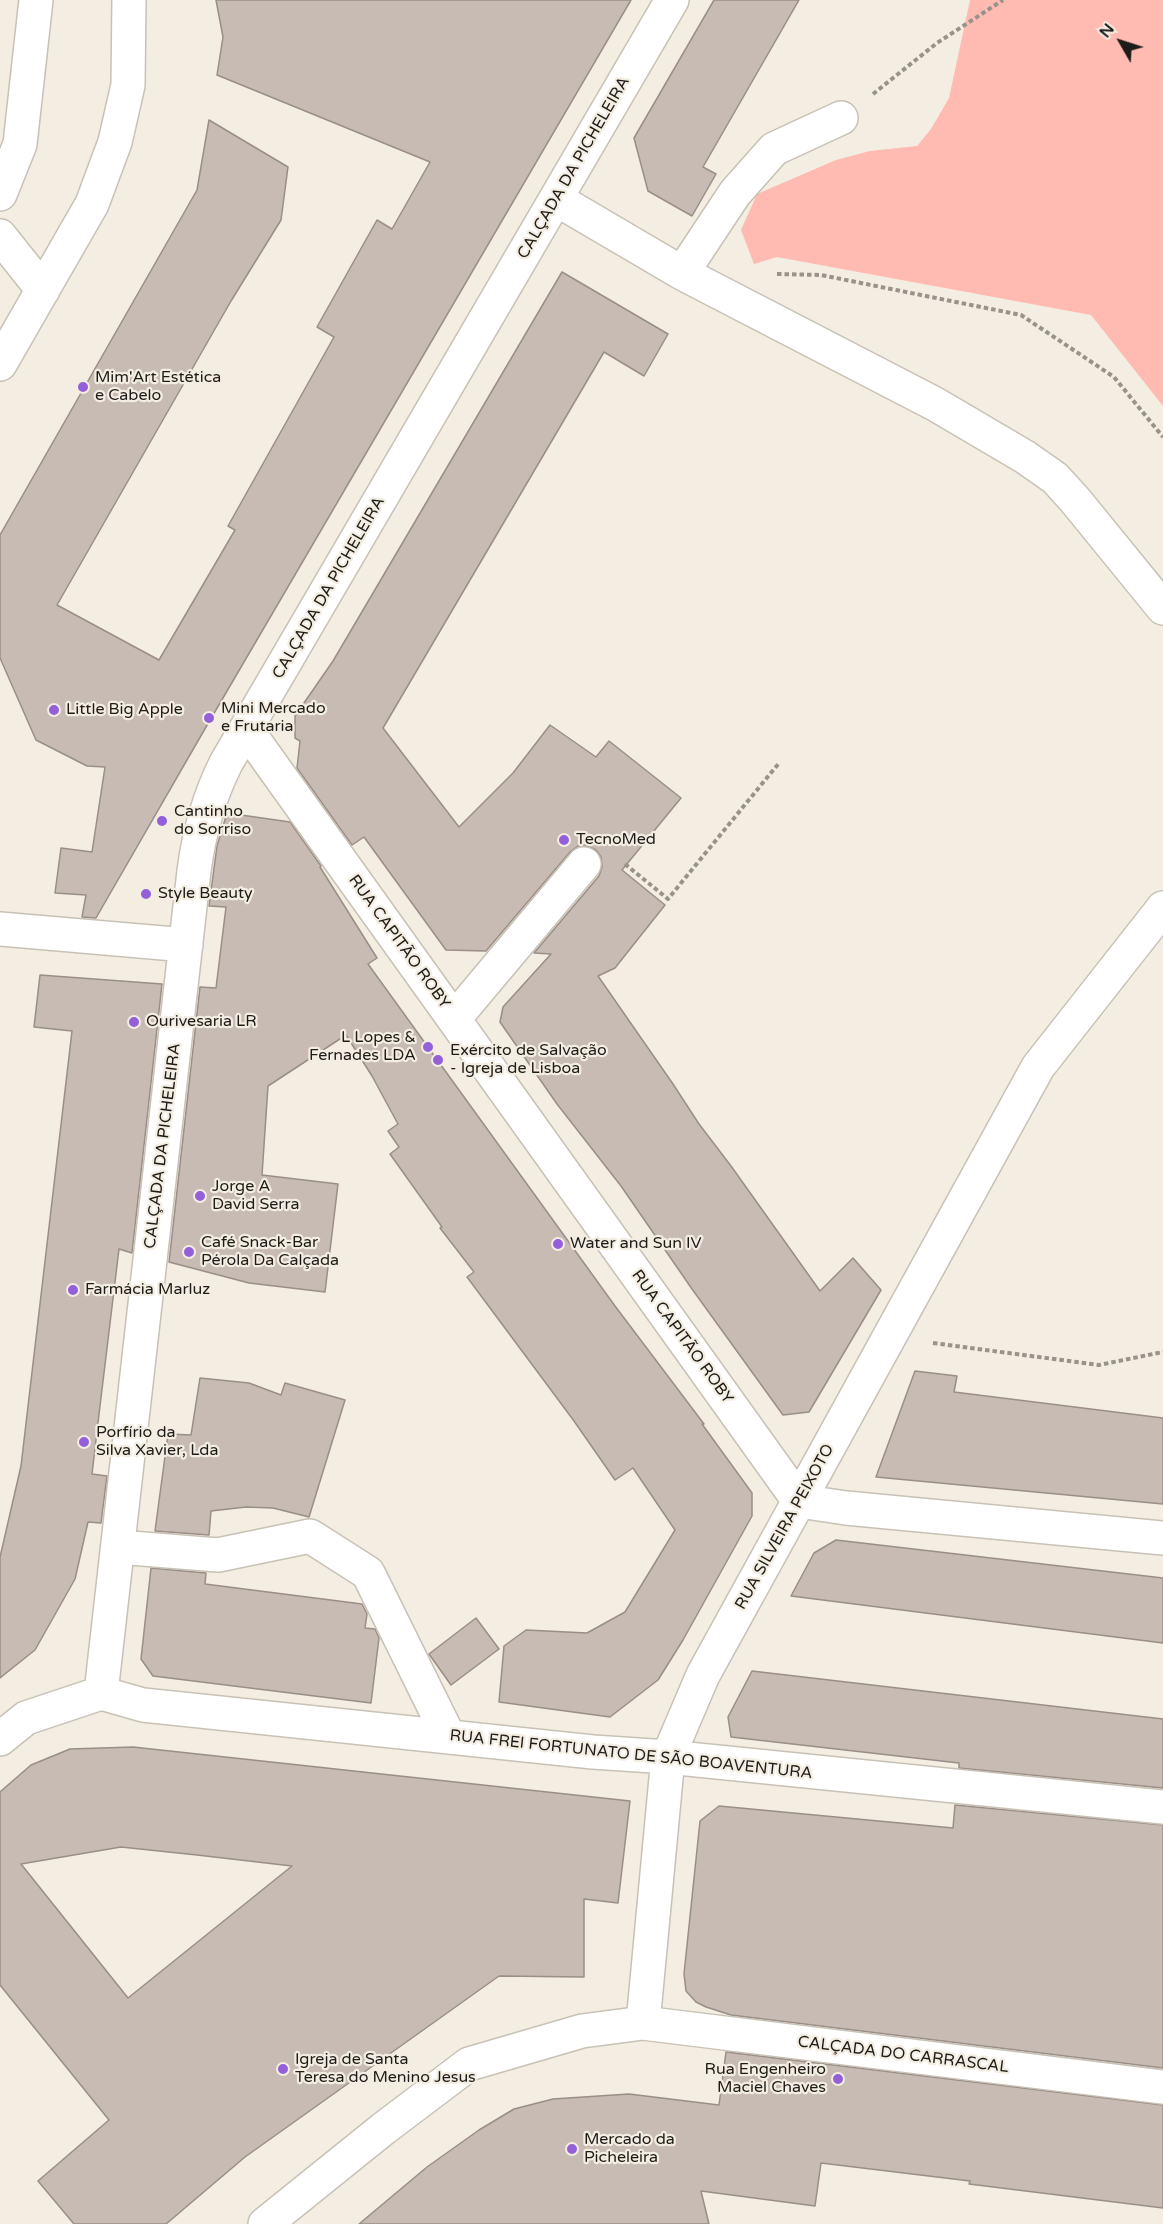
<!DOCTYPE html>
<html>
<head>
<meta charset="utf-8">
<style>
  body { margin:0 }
  #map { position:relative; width:1163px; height:2224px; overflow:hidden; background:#f4ede1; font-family:"Varela Round",sans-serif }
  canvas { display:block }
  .north { position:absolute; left:1091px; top:12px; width:60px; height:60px; -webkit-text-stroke:4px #f4ede1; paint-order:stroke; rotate:309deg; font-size:16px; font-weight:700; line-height:24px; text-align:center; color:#1e1c18 }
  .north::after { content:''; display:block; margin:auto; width:21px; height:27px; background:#1e1c18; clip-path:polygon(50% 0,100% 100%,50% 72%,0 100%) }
</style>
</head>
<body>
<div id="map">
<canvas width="1163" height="2224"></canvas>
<div class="north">N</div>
</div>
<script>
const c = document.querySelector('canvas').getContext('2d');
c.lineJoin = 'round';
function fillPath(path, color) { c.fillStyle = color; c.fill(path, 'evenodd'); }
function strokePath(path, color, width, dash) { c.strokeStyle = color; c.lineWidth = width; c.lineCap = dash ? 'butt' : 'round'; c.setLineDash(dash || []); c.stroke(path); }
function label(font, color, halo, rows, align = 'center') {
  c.font = font + ' "Varela Round",sans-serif'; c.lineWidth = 4.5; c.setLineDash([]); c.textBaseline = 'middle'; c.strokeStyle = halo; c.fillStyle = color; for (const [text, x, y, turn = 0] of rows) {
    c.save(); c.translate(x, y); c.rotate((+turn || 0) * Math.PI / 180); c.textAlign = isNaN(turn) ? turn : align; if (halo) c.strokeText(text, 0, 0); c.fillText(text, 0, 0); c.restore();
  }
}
const green = new Path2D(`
  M970 0H1163V406L1091 315 777 257 754 264 741 230 757 194 836 160 870 151 917 146 931 129 949 98Z`);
const building = new Path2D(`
  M216 0H631L206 727 96 918 82 917 86 895 55 893 61 848 92 852 105 767 87 766 36 740 0 658V535L197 190 209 120 288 167 281 220 231 301 57 605 159 660 235 530 228 526 334 337 317 327 377 220 392 229 430 162 217 75 223 37Z
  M714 0H799L703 167 716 174 692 216 648 191 634 138Z
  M562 272 668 334 644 376 604 352 383 728 459 827 513 773 550 725 596 757 609 741 681 798 622 870 665 905 615 968 598 976 673 1084 699 1124 731 1166 820 1291 853 1258 881 1290 809 1412 783 1415 692 1289 621 1186 557 1104 500 1022 503 1007 551 954 534 953 599 876 602 867 601 857 596 850 587 846H578L570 852 486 951 446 950 364 837 352 845 297 768 300 741 295 738V716L333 661Z
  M227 813 290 822 321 866 320 867 377 958 368 964 615 1306 704 1424H702L752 1493V1516L683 1640 658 1680 610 1717 499 1702 504 1646 526 1630 587 1633 625 1612 675 1530 633 1468 615 1480 574 1421 467 1277 474 1272 440 1228 442 1227 390 1154 399 1147 388 1131 398 1124 372 1076 346 1035 268 1086 262 1175 338 1184 325 1292 249 1283 169 1262 200 987 216 988 226 907 209 906 217 846Z
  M40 975 162 984 132 1253 119 1249 100 1406 92 1474 107 1476 101 1523 88 1522 75 1579 35 1650 0 1678V1557L21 1466 72 1031 34 1027Z
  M915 1371 957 1376 954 1392 1163 1418V1504L876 1477Z
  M200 1378 249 1383 281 1395 285 1383 345 1400 309 1517 273 1508 246 1507 211 1511 209 1535 155 1531 168 1434 191 1435Z
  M836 1540 1163 1578V1643L791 1596 814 1553Z
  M151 1568 206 1573 205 1584 362 1604 367 1614 365 1628 375 1629 379 1638 371 1703 153 1676 141 1659Z
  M476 1618 499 1649 451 1685 429 1654Z
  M752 1671 1163 1719V1788L959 1768V1763L731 1737 728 1717Z
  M133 1747 630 1801 618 1903 584 1899V1977L499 1976 245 2157 166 2224H74L38 2181 109 2120 0 1985V1792L31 1765 70 1749ZM121 1847 197 1855 292 1866 128 1998 21 1864Z
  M955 1805 1163 1825V2068L731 2015 706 2007 696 2002 686 1991 684 1974 700 1821 719 1806 953 1828Z
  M726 2052 1163 2105V2208L969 2184 970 2181 821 2163 815 2206 701 2191 709 2224H359L427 2167 479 2130 514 2109 553 2099 629 2094 719 2105Z`);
const path = new Path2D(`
  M873 94 937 43 1003 0
  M777 274 821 275 1021 315 1114 377 1163 437
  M625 864 668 899 779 763
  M933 1343 1099 1365 1163 1352`);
const minor = new Path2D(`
  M0 194 20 144 36 0
  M556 199 682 273 935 404 1025 457 1055 478 1075 500 1163 608
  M0 236 43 290
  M682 273 735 193 774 149 841 118
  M0 364 92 204 115 142 128 85 129 0
  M246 729 799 1501 846 1508 1163 1538
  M0 929 186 945
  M454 1019 584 864
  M118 1547 218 1555 310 1536 368 1573 449 1737
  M101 1693 194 871C199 832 208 799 226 763L672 0
  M101 1693 143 1705 593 1752 668 1757 1163 1807
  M0 1739 26 1718 101 1693
  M643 2023 668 1757 703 1675 1038 1067 1163 908
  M265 2224 383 2129 469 2064 582 2031 643 2023 1163 2087`);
const markers = [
  [83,387,6,"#9360d9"],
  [54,710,6,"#9360d9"],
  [209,718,6,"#9360d9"],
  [162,821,6,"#9360d9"],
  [564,840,6,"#9360d9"],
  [146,894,6,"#9360d9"],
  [134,1022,6,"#9360d9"],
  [428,1047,6,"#9360d9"],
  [438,1060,6,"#9360d9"],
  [200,1196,6,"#9360d9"],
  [558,1244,6,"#9360d9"],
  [189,1252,6,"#9360d9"],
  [73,1290,6,"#9360d9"],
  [84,1442,6,"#9360d9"],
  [283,2069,6,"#9360d9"],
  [838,2079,6,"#9360d9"],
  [572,2149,6,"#9360d9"]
];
const streetNames = [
  ["CALÇADA DA PICHELEIRA",574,168,-60],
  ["CALÇADA DA PICHELEIRA",329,588,-60],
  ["RUA CAPITÃO ROBY",399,942,54],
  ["CALÇADA DA PICHELEIRA",163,1146,-83],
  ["RUA CAPITÃO ROBY",682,1337,54],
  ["RUA SILVEIRA PEIXOTO",785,1527,-61],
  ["RUA FREI FORTUNATO DE SÃO BOAVENTURA",631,1755,6],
  ["CALÇADA DO CARRASCAL",903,2055,7]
];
const poiNames = [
  ["Mim'Art Estética",95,378],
  ["e Cabelo",95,396],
  ["Mini Mercado",221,709],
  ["e Frutaria",221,727],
  ["Little Big Apple",66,710],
  ["Cantinho",174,812],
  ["do Sorriso",174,830],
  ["TecnoMed",576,840],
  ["Style Beauty",158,894],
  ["Ourivesaria LR",146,1022],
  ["L Lopes &",416,1038,"right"],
  ["Fernades LDA",416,1056,"right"],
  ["Exército de Salvação",450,1051],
  ["- Igreja de Lisboa",450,1069],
  ["Jorge A",212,1187],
  ["David Serra",212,1205],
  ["Café Snack-Bar",201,1243],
  ["Pérola Da Calçada",201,1261],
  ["Water and Sun IV",570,1244],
  ["Farmácia Marluz",85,1290],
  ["Porfírio da",96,1433],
  ["Silva Xavier, Lda",96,1451],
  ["Igreja de Santa",295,2060],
  ["Teresa do Menino Jesus",295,2078],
  ["Rua Engenheiro",826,2070,"right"],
  ["Maciel Chaves",826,2088,"right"],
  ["Mercado da",584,2140],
  ["Picheleira",584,2158]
];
fillPath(green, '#ffbab2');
fillPath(building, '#c7bbb3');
strokePath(building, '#9a8e86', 1.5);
strokePath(minor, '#c8c2b6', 36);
strokePath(path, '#98938a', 4, [4.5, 3]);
strokePath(minor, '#fff', 33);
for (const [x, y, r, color] of markers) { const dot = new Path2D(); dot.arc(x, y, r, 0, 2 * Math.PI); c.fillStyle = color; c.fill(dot); strokePath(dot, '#f4ede1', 2); }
label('16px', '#1e1c18', '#f4ede1', streetNames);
label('16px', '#1e1c18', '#f4ede1', poiNames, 'left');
</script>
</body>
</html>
